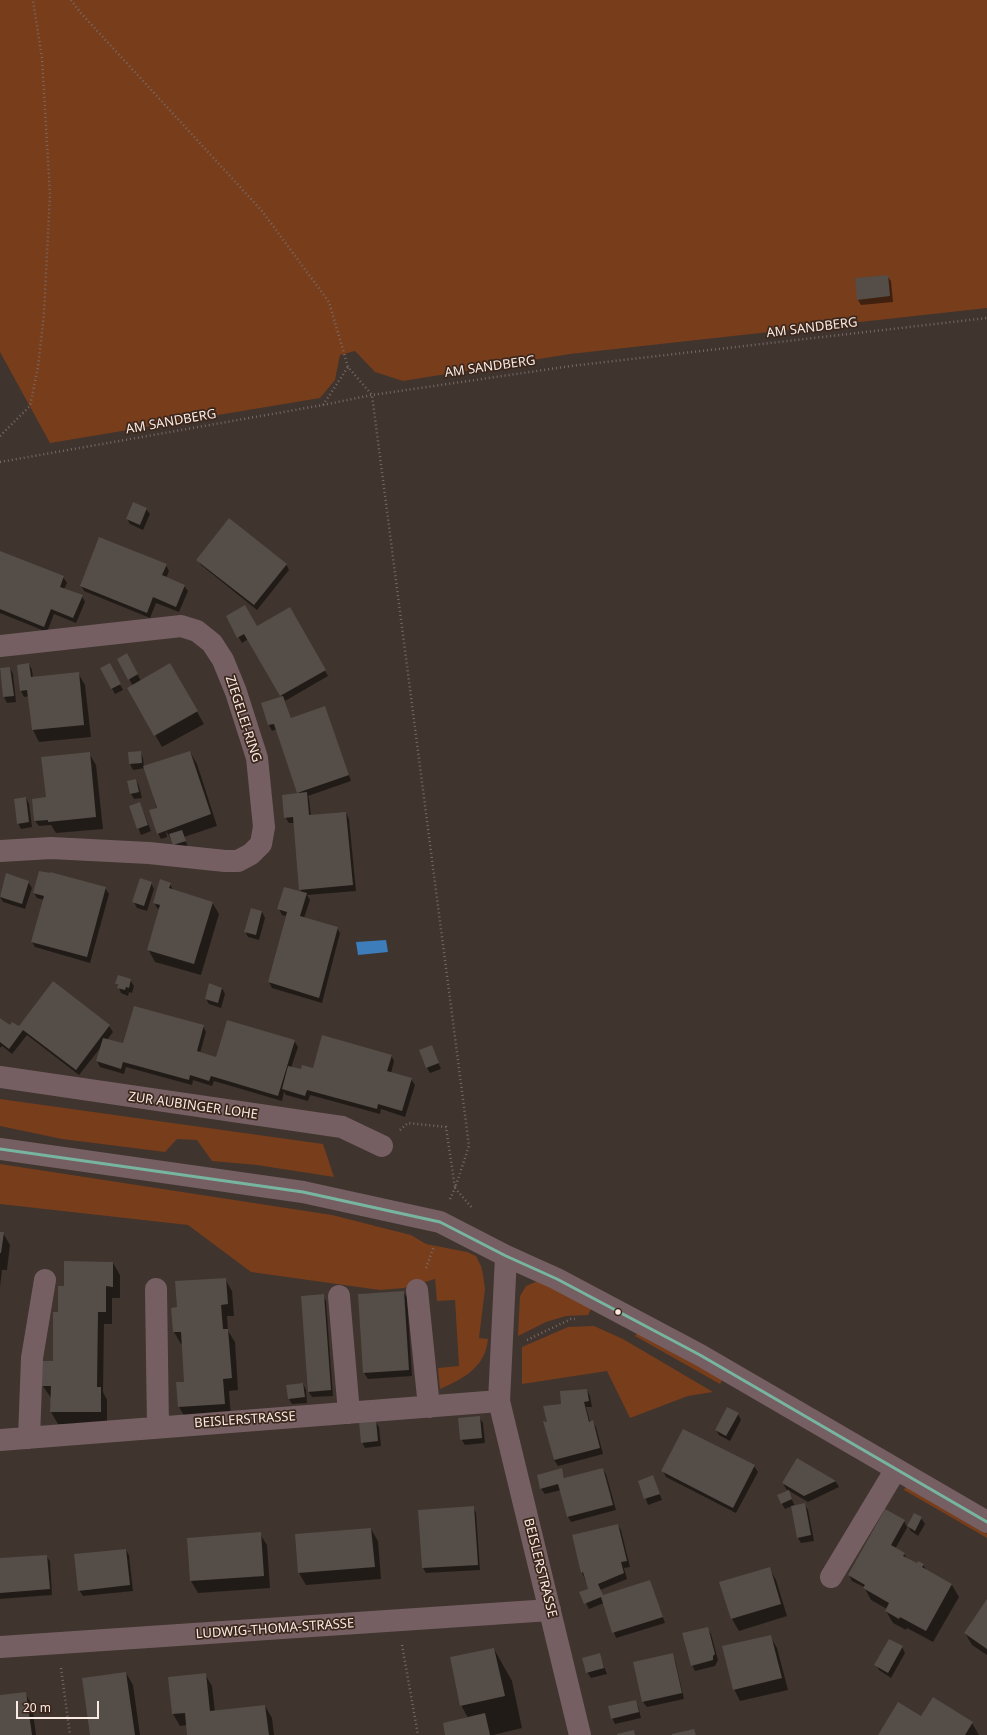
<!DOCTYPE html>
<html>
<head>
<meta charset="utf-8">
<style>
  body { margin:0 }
  #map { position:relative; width:987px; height:1735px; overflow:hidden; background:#3f342e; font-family:"Noto Sans",sans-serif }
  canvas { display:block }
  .scale { position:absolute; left:16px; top:1701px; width:83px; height:18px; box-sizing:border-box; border:2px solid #f9ebe4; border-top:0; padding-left:5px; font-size:12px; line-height:14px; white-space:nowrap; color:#f9ebe4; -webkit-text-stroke:3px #3c271c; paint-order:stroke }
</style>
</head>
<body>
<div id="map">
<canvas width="987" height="1735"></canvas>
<div class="scale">20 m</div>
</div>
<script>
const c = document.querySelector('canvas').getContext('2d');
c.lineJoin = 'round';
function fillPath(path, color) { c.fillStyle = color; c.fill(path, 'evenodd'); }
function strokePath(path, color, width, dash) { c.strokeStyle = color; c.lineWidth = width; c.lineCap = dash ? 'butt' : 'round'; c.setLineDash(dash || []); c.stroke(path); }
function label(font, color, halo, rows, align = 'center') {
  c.font = font + ' "Noto Sans",sans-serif'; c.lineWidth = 3.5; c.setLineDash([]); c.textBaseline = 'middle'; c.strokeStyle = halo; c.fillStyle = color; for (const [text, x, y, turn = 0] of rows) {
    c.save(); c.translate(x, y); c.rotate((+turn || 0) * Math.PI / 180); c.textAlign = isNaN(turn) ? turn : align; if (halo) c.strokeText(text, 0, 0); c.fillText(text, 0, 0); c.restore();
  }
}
const green = new Path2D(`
  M0 0H987V308L570 354 403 381 375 372 355 351 340 355 335 380 320 398 50 443 0 352Z
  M0 1099 323 1144 334 1177 257 1165 212 1161 197 1140 177 1139 165 1152 62 1139 0 1126Z
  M0 1164 332 1215 411 1235 426 1244 467 1252 476 1256 481 1266 483 1274 485 1289 479 1338 488 1339C485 1368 464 1378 440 1389L438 1368 459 1366 455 1300 437 1301 435 1279 404 1288 380 1290 251 1272 188 1225 0 1204Z
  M540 1280 593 1305 588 1315 566 1316 546 1322 518 1336 520 1296 526 1286Z
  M594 1326 623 1339 713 1392 688 1396 630 1418 607 1371 522 1384V1347L568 1327Z
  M639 1330 723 1379 720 1384 635 1336Z
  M906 1486 987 1534V1538L904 1490Z`);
const water = new Path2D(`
  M386 940 388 952 358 955 356 942Z`);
const shadow = new Path2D(`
  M887 276 891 281 893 302 861 305 858 300Z
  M146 509 150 514 143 530 130 524 127 519Z
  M0 552 63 577 67 583 64 589 82 596 85 602 76 623 54 614 47 632 0 613Z
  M198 560 286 564 289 570 257 610 201 565Z
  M166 565 169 571 166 578 184 586 188 591 179 612 156 603 150 618 84 591 81 585Z
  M290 609 328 676 285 701 291 719 325 708 351 781 308 796 309 799 311 816 346 813 349 819 356 891 307 895 310 900 304 918 337 928 340 933 322 1003 272 988 269 982 286 916 282 915 279 909 302 893 300 889 294 823H289L285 817 299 794 277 729 272 731 269 725 262 704 282 697 248 639 242 643 227 617 257 628Z
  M118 659 130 660 141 681 170 665 204 724 162 747 128 688 133 686Z
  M29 664 32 670 33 678 78 673 85 685 91 737 39 742 33 730 29 696 24 697 21 691Z
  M109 664 123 690 115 694 101 668Z
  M10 668 13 674 16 702 7 703 4 697 0 669Z
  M140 752 143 758 144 767 190 752 197 764 217 826 184 837 188 847 178 851 166 831 167 837 161 839 158 833V813L145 768 133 770 130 764 129 753Z
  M89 753 96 765 103 829 56 833 51 825 39 826 35 821 47 802Z
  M136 780 139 786 142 798 134 799 131 794Z
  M26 798 29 804 32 827 21 829 18 823Z
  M140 803 151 831 141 835 130 807Z
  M7 875 28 882 32 888 25 909 3 902 0 897Z
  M151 883 154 889 147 911 137 908 134 902Z
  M170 884 173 890 212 902 219 914 201 975 155 962 148 949 160 909 157 908 154 902Z
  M105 888 109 894 90 963 35 947 32 942 44 900 37 898 34 893Z
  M251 910 262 912 265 918 259 940 248 937 245 931Z
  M130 980 134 986 132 993 129 992 128 996 121 993 117 983Z
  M54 983 109 1026 113 1032 107 1040 124 1045 203 1026 206 1032 200 1053 217 1058 294 1041 298 1047 291 1068 301 1071 391 1055 394 1061 391 1073 411 1079 415 1085 405 1117 381 1109 380 1114 310 1095 308 1101 286 1095 284 1092 282 1101 214 1081 212 1086 193 1080 192 1085 126 1067 124 1074 100 1067 97 1061 101 1047 79 1075 27 1035 12 1054 2 1046 0 1048V1019L10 1027 19 1028Z
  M222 988 225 994 221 1008 209 1004 206 999Z
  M432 1047 441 1069 430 1073 427 1068Z
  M0 1233H3L10 1245 7 1270H2L0 1287Z
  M113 1263 120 1275V1298H112V1324H104L103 1392 107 1400V1424H58L51 1412V1398L43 1386V1362H54L59 1312 65 1287Z
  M225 1279 232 1291 234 1316H227L228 1331 235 1342 238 1390 229 1391 231 1416 186 1419 179 1407 185 1383 183 1344H181L174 1332 172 1309 178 1308Z
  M403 1292 407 1297 412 1376 368 1379 364 1373 359 1294Z
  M323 1296 326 1301 333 1396 312 1397 308 1391Z
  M303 1384 306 1390 307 1403 292 1404 289 1399Z
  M587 1390 590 1396 592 1407H586L590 1422H592L596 1427 603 1454 558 1466 554 1460 545 1423 548 1424 562 1405Z
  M738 1414 741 1420 730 1441 719 1435 716 1430Z
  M479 1417 483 1423 485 1443 465 1445 461 1439Z
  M375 1421 379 1427 381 1446 365 1448 362 1442Z
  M797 1459 836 1482 839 1487 808 1502 786 1489 783 1483Z
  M754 1466 758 1472 736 1513 666 1477 663 1471Z
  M561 1469 565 1479 603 1469 606 1474 616 1510 571 1522 568 1517 561 1490 545 1494 541 1489Z
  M653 1477 662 1500 648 1505 639 1481Z
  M788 1492 795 1506 804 1504 808 1510 814 1541 801 1543 798 1538 792 1506 785 1509 782 1504Z
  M473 1507 476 1513 480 1570 426 1573 423 1568Z
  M914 1514 921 1518 925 1524 918 1536 911 1531 908 1526 895 1549 904 1554 907 1559 917 1564 923 1565 927 1571 952 1585 959 1597 933 1642 907 1628 906 1630 893 1623 886 1611 887 1609 871 1600 864 1587 852 1581 849 1575 904 1521 907 1527Z
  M618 1525 621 1530 630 1567 624 1568 627 1579 600 1590 603 1596 650 1582 665 1623 616 1638 604 1603 589 1609 581 1593 589 1590 582 1572Z
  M371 1529 378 1541 381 1579 306 1585 299 1573Z
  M260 1534 267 1545 270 1588 198 1593 191 1581 188 1539Z
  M126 1550 129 1555 133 1591 83 1596 79 1590Z
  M46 1556 50 1561 52 1595 0 1599V1559Z
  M769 1568 776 1580 787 1616 739 1631 732 1619 720 1583Z
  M987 1600V1655L972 1645 965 1633Z
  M707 1628 711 1634 718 1660 715 1666 695 1671 692 1665Z
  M770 1636 777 1648 788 1690 740 1701 734 1689Z
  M902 1647 905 1653 891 1678 879 1670 876 1665Z
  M494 1649 512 1681 522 1728 493 1735H446L468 1718 461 1705Z
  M599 1654 607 1674 591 1678 587 1672Z
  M672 1654 675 1660 684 1699 647 1707 643 1702 634 1663Z
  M126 1673 133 1685 140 1735H91Z
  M205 1674 212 1686 215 1712 265 1706 272 1718 274 1735H188L187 1725 180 1726 173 1714Z
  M25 1693 32 1705 36 1735H0V1696Z
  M635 1701 638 1706 641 1718 615 1724 612 1718Z
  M922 1718 972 1723 979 1735H880Z`);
const building = new Path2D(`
  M888 275 890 296 857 300 855 278Z
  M133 502 147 508 140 525 126 519Z
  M229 518 287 564 254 605 196 560Z
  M99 537 167 564 162 575 185 585 176 607 153 597 147 613 80 586Z
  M0 551 64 576 60 587 83 595 73 618 51 609 44 627 0 609Z
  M245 605 257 626 290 607 326 670 280 696 244 634 237 638 226 616Z
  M127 653 138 674 128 680 117 659Z
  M29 663 31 677 79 672 84 725 32 730 27 690 20 691 17 665Z
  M110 663 121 684 111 689 100 668Z
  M170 663 198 711 154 736 127 688Z
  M10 667 14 696 3 697 0 668Z
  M283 696 291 718 325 706 349 775 297 793 274 724 268 725 261 703Z
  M141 751 142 763 129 764 128 752Z
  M190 751 211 814 157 834 149 810 157 808 143 766Z
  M90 752 96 817 48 822V820L34 821 32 799 46 797 41 757Z
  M136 779 139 792 130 794 127 781Z
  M307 792 309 815 346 812 353 885 299 890 293 817 284 818 282 795Z
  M26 797 29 822 17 824 14 799Z
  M140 802 148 825 137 829 129 806Z
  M182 830 186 841 173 845 169 834Z
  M39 871 50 873V872L106 887 87 957 31 942 44 896 33 893Z
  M6 873 29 881 22 904 0 897Z
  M140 878 152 882 144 906 132 902Z
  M160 879 171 883 169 888 213 902 194 964 147 950 160 905 153 903Z
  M284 887 307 893 300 916 338 927 319 998 268 982 287 912 277 909Z
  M251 908 262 911 256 935 244 932Z
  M118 975 131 979 129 988 126 987 125 990 117 988 118 984H115Z
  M53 981 110 1025 76 1070 23 1030 9 1049 0 1042V1018L10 1025 12 1022 19 1026Z
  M209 983 222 988 218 1003 205 999Z
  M134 1006 204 1025 197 1051 216 1057 227 1020 295 1040 278 1096 211 1076 209 1081 190 1075 189 1080 123 1062 121 1069 96 1061 103 1038 123 1043Z
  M322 1035 392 1055 387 1071 412 1078 402 1111 378 1104 377 1109 307 1090 305 1096 282 1089 288 1066 301 1069 302 1065 313 1068Z
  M432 1045 439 1063 426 1068 419 1050Z
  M0 1232H4L1 1253H0Z
  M64 1261 113 1262V1287L106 1286V1312H98L97 1387H101V1412H50L51 1386H42V1361H53V1312H58V1286H64Z
  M226 1278 228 1304 221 1305 223 1329H228L232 1378 223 1379 225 1404 178 1407 176 1382H184L181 1332H173L171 1308 177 1307 175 1281Z
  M404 1291 409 1370 363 1373 358 1294Z
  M324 1294 331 1390 308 1392 301 1296Z
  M303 1383 305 1397 288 1399 286 1385Z
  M587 1389 589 1401 584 1402 589 1422 593 1420 600 1448 554 1460 543 1421 547 1422 543 1406 561 1404 560 1391Z
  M727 1407 739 1413 726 1436 715 1430Z
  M480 1416 482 1438 460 1440 458 1418Z
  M376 1420 378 1441 361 1443 359 1422Z
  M683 1429 755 1465 733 1508 661 1471Z
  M797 1458 836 1481 804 1496 782 1483Z
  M562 1468 564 1478 603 1468 613 1505 567 1517 558 1484 540 1489 537 1475Z
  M653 1475 660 1494 644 1499 638 1481Z
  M789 1490 792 1499 781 1504 777 1495Z
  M805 1503 811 1535 797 1538 791 1506Z
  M474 1506 478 1565 422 1568 418 1510Z
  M885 1509 905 1520 891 1545 905 1553 903 1556 917 1563 918 1561 924 1564 922 1567 952 1584 926 1631 900 1617 899 1619 885 1611 889 1603 863 1588 865 1585 848 1575Z
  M914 1513 922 1517 915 1531 907 1526Z
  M618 1524 627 1561 621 1562 624 1573 598 1584 603 1595 650 1580 663 1617 612 1633 601 1597 584 1604 579 1592 588 1589 583 1572 581 1573 572 1535Z
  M371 1528 375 1567 298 1573 295 1534Z
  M261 1532 264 1576 190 1581 187 1538Z
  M126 1549 130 1585 78 1591 74 1554Z
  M47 1555 50 1589 0 1593V1558Z
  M770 1567 781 1604 731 1619 719 1582Z
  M987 1599V1649L964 1633Z
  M708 1627 715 1654 713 1656V1660L691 1666 682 1633Z
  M771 1635 782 1678 733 1690 722 1646Z
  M889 1639 903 1646 888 1673 874 1665Z
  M494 1648 505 1696 460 1706 450 1657Z
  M600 1653 604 1668 586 1673 582 1658Z
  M673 1653 682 1693 642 1702 633 1662Z
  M126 1672 135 1735H90L82 1678Z
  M206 1673 210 1711 265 1705 269 1735H187L185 1713 172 1714 168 1677Z
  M26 1692 32 1735H0V1695Z
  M933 1697 973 1722 965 1735H878L898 1702 921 1716Z
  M636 1700 639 1712 611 1719 608 1706Z
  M485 1713 490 1735H445L443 1723Z
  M694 1729 696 1735H672V1734Z
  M634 1730 635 1735H617V1734Z`);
const path = new Path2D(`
  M71 0 80 12 262 211 329 302 348 367 372 395 469 1146 455 1188
  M323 405 348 367
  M0 436 30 406 38 367 44 314 50 194 42 58 33 0
  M0 462 323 405 372 395 571 366 987 318
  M400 1130 408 1123 446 1127 455 1188
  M450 1199 455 1188 473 1209
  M426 1268 434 1246
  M527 1340 571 1319H575
  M402 1645 418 1735
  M61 1668 70 1735`);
const minor = new Path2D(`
  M0 646 181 626 197 631 212 643 223 660 236 692 257 758 264 827 261 844 251 854 238 861H225L149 853 51 848 0 851
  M0 1077 342 1127 382 1146
  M0 1149 303 1192 440 1222 506 1256 557 1279 700 1355 987 1522
  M506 1256 499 1401 580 1735
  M156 1289 158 1427
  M417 1290 429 1407
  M339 1296 349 1413
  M29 1438 32 1358 45 1280
  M0 1440 499 1401
  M831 1577 896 1469
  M0 1647 550 1610`);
const bus1 = new Path2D(`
  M0 1149 303 1192 440 1222 506 1256 557 1279 700 1355 987 1522`);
const markers = [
  [618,1312,3.5,"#f9ebe4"]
];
const streetNames = [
  ["AM SANDBERG",812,328,-7],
  ["AM SANDBERG",490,367,-8],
  ["AM SANDBERG",171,422,-10],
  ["ZIEGELEI-RING",243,719,72],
  ["ZUR AUBINGER LOHE",193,1106,8],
  ["BEISLERSTRASSE",245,1420,-4],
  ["BEISLERSTRASSE",540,1568,76],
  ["LUDWIG-THOMA-STRASSE",275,1629,-4]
];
fillPath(green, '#783d1b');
fillPath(water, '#3c7dba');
fillPath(shadow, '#0007');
fillPath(building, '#554d47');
strokePath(path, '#786a6a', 2.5, [1, 3]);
strokePath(minor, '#755f62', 22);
strokePath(bus1, '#78b5a0', 3);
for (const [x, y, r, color] of markers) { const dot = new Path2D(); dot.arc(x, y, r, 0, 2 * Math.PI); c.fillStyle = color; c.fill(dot); strokePath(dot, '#3c271c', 1.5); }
label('13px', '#f9ebe4', '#3c271c', streetNames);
</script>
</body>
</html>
